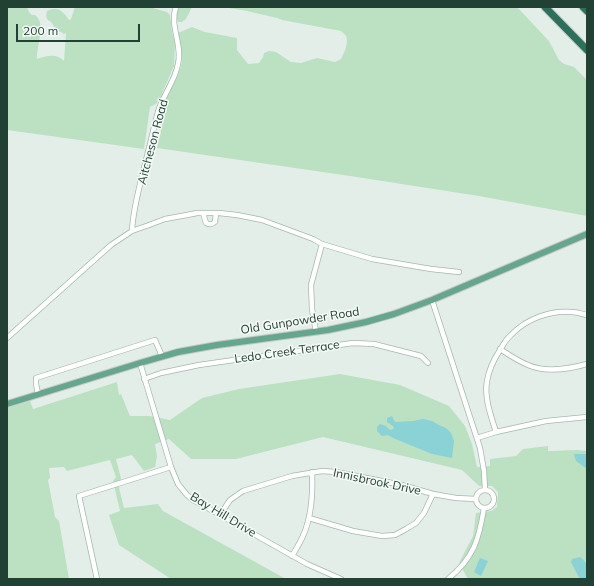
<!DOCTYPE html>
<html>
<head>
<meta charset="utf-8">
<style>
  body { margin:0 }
  #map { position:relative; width:594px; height:586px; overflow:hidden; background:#e4eee9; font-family:Mulish,sans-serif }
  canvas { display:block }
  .frame { position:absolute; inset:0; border:8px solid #224135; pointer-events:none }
  .scale { position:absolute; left:16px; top:24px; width:124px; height:18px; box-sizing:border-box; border:2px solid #224135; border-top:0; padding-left:5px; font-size:12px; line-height:14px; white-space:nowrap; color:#224135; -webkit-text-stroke:3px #f5faf7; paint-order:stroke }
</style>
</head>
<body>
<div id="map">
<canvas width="594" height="586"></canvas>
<div class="frame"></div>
<div class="scale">200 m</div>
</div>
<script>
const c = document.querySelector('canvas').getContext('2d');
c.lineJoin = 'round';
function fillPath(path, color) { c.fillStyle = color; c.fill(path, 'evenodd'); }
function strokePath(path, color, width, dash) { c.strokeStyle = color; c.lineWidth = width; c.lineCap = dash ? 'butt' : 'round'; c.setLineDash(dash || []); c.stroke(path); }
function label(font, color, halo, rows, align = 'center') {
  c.font = font + ' Mulish,sans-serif'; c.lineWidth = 3; c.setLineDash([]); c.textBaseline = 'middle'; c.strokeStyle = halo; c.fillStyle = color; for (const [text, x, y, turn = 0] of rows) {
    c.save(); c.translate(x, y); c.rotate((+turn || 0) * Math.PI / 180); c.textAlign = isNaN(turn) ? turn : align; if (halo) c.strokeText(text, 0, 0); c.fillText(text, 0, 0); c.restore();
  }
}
const green = new Path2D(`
  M7 7H27L29 12 32 15H35C47 24 36 46 37 59 46 56 57 53 64 61L66 33 64 34 56 29 51 22 47 19 46 16 47 11C58 6 63 11 69 20L71 19 75 7H149L167 12 170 15 172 33 175 41 174 66 159 100 156 104 150 107 144 149 7 130Z
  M177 7H192L186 19 182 22H178L176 18Z
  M223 7H517L549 41 559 60 564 64 574 67 587 80V216L479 196 350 176 157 148 166 108 164 102C169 88 181 76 182 61 183 51 178 42 178 33L192 27 205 32 237 38V50L248 64 259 63 263 57 264 53 269 51 276 52 291 62 301 63 317 58 335 62 341 59C344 53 349 43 346 36 345 34 343 33 341 31L282 20 277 18 247 11Z
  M340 374 400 385 449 406 465 426 472 444 477 467 490 466V459L516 456 523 449 548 446V451L577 450 587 451V579H468L459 563 473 536 476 513 491 511 497 507 498 492 492 486H479L462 470 323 437 236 459H191L169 439 155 444 157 456 155 467 144 471 132 455 116 459 121 478 119 488 124 508 158 504 163 511 286 579H171L119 545 109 515 120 511 113 481 116 477 110 460 67 471 64 467 49 468 50 478 48 480 55 517 59 521 69 579H7V408L30 401 33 409 117 382 119 395 121 394 130 416H150L170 420 202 398 239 389Z`);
const water = new Path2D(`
  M392 416 395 422 413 421 423 419 432 421 439 425 446 428 451 433 454 441 452 458 432 454 393 438 388 435 382 436 377 431V427L380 424 386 426 390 430 394 429 393 426 387 422V418Z
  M574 454H587V469L576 461Z
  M580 557C589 564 587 568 587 579H580L575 570 571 562 572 559Z
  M480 558 488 561 481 576 474 572Z`);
const minor = new Path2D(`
  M203 213 206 223C210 225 212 225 215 222L216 213
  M132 231C133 205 143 174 149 148 153 134 155 119 160 106 165 93 176 78 178 64 183 45 169 26 176 7
  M432 300 480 448 484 471 485 490
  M316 332 312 309 311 285 322 244
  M7 338 111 245 132 231 149 225 165 219 187 215 197 213H219L237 215 262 220 313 239 322 244 372 259 431 269 459 272
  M500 349C509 355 518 361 528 365 546 373 569 369 587 364
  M140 363 171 467 178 484 187 495 193 500 220 515 307 564 341 579
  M144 379 161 373 199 365 353 343 374 344 421 356 428 363
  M38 394 36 384V378L155 340 162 356
  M496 432C491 416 484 398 487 381 489 370 494 359 500 350 503 345 506 339 511 335 526 319 550 310 572 312 577 312 582 314 587 315
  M477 438 496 432 546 421 587 417
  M476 499a9 9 0 1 1 18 0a9 9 0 1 1-18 0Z
  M220 515 230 500 243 491 292 476 322 471 336 472 402 485 433 494 456 498 476 499
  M309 518 353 531 382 536 395 535 406 529 416 523 424 513 433 494
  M292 556C296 549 300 543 303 536 312 516 313 494 312 472
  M97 579 79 496 171 467
  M448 579C474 558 479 539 484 508`);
const major = new Path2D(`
  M7 404 140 363 178 352 217 345 328 330 366 322 394 314 432 300 587 234`);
const highway = new Path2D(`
  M545 7 587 50
  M583 7 587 11`);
const streetNames = [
  ["Aitcheson Road",153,142,-75],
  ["Old Gunpowder Road",300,321,-9],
  ["Ledo Creek Terrace",287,352,-8],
  ["Innisbrook Drive",377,482,12],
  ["Bay Hill Drive",223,515,31]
];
fillPath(green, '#bce0c2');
fillPath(water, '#8ad2d5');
strokePath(minor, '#a6b7af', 6);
strokePath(major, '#c1cac6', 8);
strokePath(highway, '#c1cac6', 9);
strokePath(minor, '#fff', 4.5);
strokePath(major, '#67a68e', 6);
strokePath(highway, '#2c6f5a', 7);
label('12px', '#224135', '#f5faf7', streetNames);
</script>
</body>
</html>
